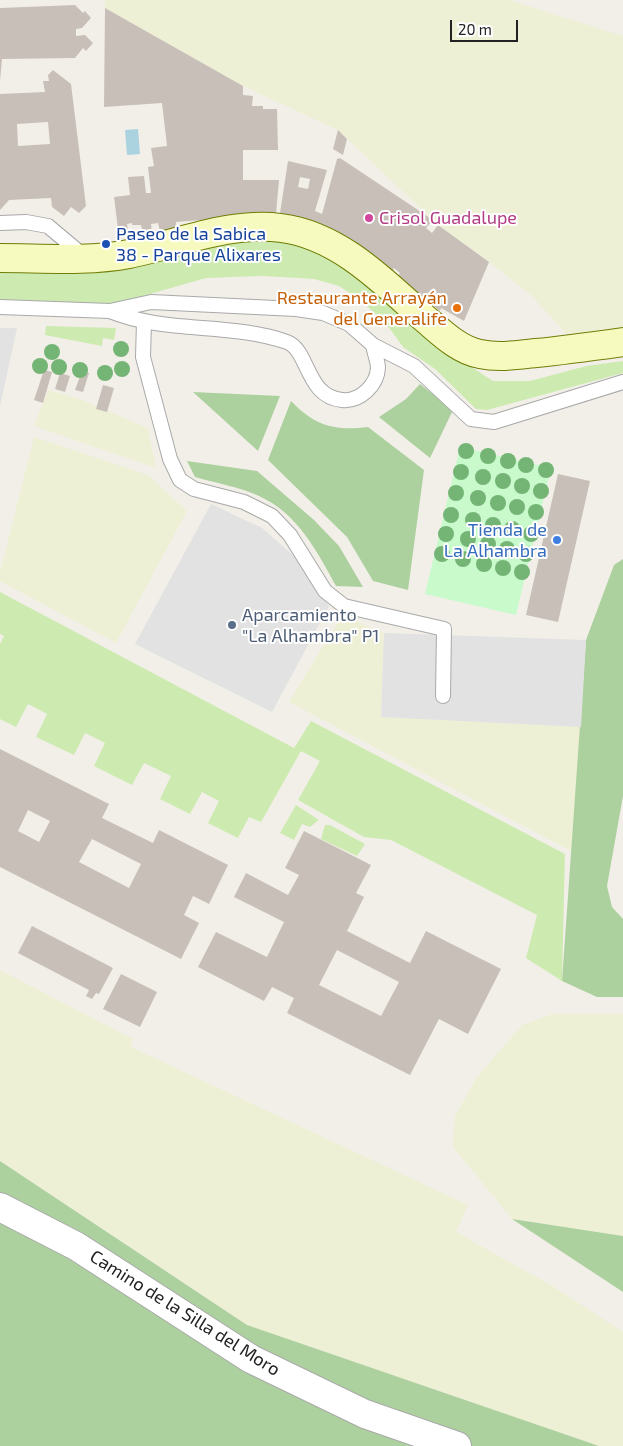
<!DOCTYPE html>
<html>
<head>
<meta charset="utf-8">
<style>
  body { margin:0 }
  #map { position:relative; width:623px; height:1446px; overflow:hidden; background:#f2efe9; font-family:"Exo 2",sans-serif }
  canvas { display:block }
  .scale { position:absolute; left:450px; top:20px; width:68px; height:22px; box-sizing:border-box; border:2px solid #222; border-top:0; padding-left:6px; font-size:15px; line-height:18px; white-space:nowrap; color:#222; -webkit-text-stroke:4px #fff; paint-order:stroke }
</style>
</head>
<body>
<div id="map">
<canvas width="623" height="1446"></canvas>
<div class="scale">20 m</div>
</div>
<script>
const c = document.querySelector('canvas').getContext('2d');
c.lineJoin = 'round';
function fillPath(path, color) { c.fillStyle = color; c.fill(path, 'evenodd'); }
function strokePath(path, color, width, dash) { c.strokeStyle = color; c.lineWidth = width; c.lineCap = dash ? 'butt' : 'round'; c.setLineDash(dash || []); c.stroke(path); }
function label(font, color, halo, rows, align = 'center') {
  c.font = font + ' "Exo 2",sans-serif'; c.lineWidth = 4; c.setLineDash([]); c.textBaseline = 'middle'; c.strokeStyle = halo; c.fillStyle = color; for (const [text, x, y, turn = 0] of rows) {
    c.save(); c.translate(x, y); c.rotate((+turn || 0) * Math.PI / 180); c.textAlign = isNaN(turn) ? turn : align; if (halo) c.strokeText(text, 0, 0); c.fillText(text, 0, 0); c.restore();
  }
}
const farmland = new Path2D(`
  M105 0H509L623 36V328L568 336 531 295 489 262 438 225 338 130 243 86 105 8Z
  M48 390 77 398 148 428 156 468 34 426Z
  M34 437 148 475 187 511 116 643 0 581V572Z
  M342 615 384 633 381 717 581 727 571 851 289 702Z
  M0 970 133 1039 131 1047 468 1205 456 1232 551 1285 623 1332V1446H599L247 1325 0 1161Z
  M553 1014H623V1236L512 1219 453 1147 455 1116 477 1077 522 1025Z`);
const grass = new Path2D(`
  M276 239 300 244 320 253 362 281 442 348 493 381H530L586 366 623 361V373L487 410 476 409 435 369 403 347 390 329 361 300 339 286 314 279 263 276 206 278 108 306 0 302V270L249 241Z
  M46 326 116 328 114 340 103 338 102 346 45 335Z
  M0 592 294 748 311 721 565 854 562 981 526 958 537 915 391 840 364 837 298 800 320 761 301 751 261 822 249 817 238 838 208 823 219 801 202 792 190 814 160 799 171 776 144 763 132 785 94 766 105 743 85 733 74 755 36 737 47 714 28 704 16 727 0 719V644L4 636 0 634Z
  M296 805 319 820 310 827 302 824 294 840 280 833Z
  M325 825H330L365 844 357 856 321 839Z`);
const forest = new Path2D(`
  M420 384 453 410 430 458 379 417 406 399Z
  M193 392 280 396 258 451Z
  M291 401C315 426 335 431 368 427L424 470 408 590 373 581 347 537 268 460Z
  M187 461 257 471 314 520 339 546 363 587 336 586C317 551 297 513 259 496 239 487 216 483 195 477Z
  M623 559V796L607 886 612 907 623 919V997H597L562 981 586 640 614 565Z
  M0 1161 247 1325 599 1446H0Z
  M512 1219 623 1236V1292Z`);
const park = new Path2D(`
  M460 447 551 468 516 615 425 594Z`);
const parking = new Path2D(`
  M0 328H17L0 406Z
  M211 504 262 528 294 556 329 606 272 712 135 644Z
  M384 633 586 640 581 727 381 717Z`);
const water = new Path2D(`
  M138 129 140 154 127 155 125 130Z`);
const building = new Path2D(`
  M75 5 83 13 85 11 91 18 82 28 76 29V36L85 35 93 43 86 51 83 48 75 58 2 59 0 81V8Z
  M105 8 243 86V95L253 96 252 106H263V109H277L278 150H243V180H279L276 214 176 222V229L161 235 158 223 151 224 152 233 143 234 141 225H132V223L127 224 129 236 119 237 114 197 130 195 128 177 144 176 146 193H151L148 167 154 166 151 148 167 146 162 103 104 107Z
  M53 70 71 84 86 206 79 213 71 207 64 216 52 207 51 198 9 200 0 210V94L45 92 43 81H49L48 75ZM48 122 50 144 18 146 17 124Z
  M338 130 347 139 343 155 333 149Z
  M340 158 433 220 426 228 432 233 438 225 489 262 464 321 441 308 440 311 397 277 400 273 394 268 392 272 379 263V259L335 232 312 221 280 213 288 161 327 170 315 211 322 214 337 159ZM300 177 310 179 308 189 298 187Z
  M44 370 52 372 43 403 34 400Z
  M82 371 89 373 83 392 75 390Z
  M60 373 70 376 65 392 55 389Z
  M103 385 114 388 107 412 96 409Z
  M558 474 590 481 558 622 526 615Z
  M0 749 109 804 102 818 153 843 159 830 228 865 209 904 193 896 184 915 199 923 181 959 0 867ZM28 810 50 821 39 842 18 831ZM92 839 141 864 129 888 79 862Z
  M304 831 371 865 356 893 364 897 347 931 410 963 426 931 501 969 468 1034 439 1019 410 1075 287 1013 294 998 272 987 264 1001 198 967 216 932 267 957 284 922 234 897 246 873 288 895 299 875 285 868ZM337 950 399 982 381 1016 319 985Z
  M32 926 113 968 99 994 96 993 92 999 86 996 89 990 18 953Z
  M121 974 157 992 140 1027 103 1009Z`);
const lane = new Path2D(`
  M0 223 26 222 48 226 85 257
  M0 307 110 311 151 302 296 309 323 313 349 324 373 345 414 366 471 419 494 422 623 382
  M110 311C166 334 230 322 287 342 309 350 306 397 342 400 360 402 377 385 378 368 378 361 374 352 373 345
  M144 322 143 357 170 459 180 480 194 489 244 502 272 516 290 535 325 591 344 606 444 629 443 696`);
const street = new Path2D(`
  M0 1207 76 1246 251 1359 365 1414 457 1446`);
const secondary = new Path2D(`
  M0 258C42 258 87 262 129 254 177 244 231 221 281 228 338 235 383 281 423 317 440 331 458 350 480 354 499 358 518 355 536 353 565 350 594 346 623 342`);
const trees = [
  [121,349],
  [52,352],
  [40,366],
  [59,367],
  [122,369],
  [80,370],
  [105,373],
  [466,451],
  [488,456],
  [508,461],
  [526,465],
  [546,470],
  [461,472],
  [483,477],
  [503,481],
  [522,486],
  [541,491],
  [456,493],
  [478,498],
  [498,503],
  [517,507],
  [536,512],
  [451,515],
  [473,520],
  [493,525],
  [512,529],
  [446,534],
  [531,534],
  [468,539],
  [488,544],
  [507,549],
  [442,554],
  [526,554],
  [463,559],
  [484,564],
  [503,568],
  [522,572]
];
const markers = [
  [369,218,5,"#d1479c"],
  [106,244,5,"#1a4fb4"],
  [457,308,5,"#e8710a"],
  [557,540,5,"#3f7fe0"],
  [232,625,5,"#5c6f8a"]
];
const hotelNames = [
  ["Crisol Guadalupe",379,218]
];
const transitNames = [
  ["Paseo de la Sabica",116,234],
  ["38 - Parque Alixares",116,255]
];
const foodNames = [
  ["Restaurante Arrayán",447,298],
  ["del Generalife",447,319]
];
const shopNames = [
  ["Tienda de",547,530],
  ["La Alhambra",547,551]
];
const serviceNames = [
  ["Aparcamiento",242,615],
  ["\"La Alhambra\" P1",242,636]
];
const streetNames = [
  ["Camino de la Silla del Moro",185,1313,32]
];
fillPath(farmland, '#eef0d5');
fillPath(grass, '#cdebb0');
fillPath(forest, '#add19e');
fillPath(park, '#c8facc');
fillPath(parking, '#e2e2e2');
fillPath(water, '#aad3df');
fillPath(building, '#c7bfb8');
strokePath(lane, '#a9a9a9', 16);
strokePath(street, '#a9a9a9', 30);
strokePath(secondary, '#707d05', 30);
strokePath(lane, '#fff', 14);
strokePath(street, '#fff', 28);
strokePath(secondary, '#f7fabf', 28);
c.fillStyle = '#74b475';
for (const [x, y] of trees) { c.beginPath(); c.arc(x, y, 8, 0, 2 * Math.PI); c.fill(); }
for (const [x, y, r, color] of markers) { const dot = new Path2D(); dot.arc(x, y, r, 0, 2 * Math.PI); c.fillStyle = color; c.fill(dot); strokePath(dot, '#fff', 2); }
label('18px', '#b23c85', '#fff', hotelNames, 'left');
label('18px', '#164399', '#fff', transitNames, 'left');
label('18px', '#c56008', '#fff', foodNames, 'right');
label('18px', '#366cbe', '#fff', shopNames, 'right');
label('18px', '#4e5e75', '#fff', serviceNames, 'left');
label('18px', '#222', '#fff', streetNames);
</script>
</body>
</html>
